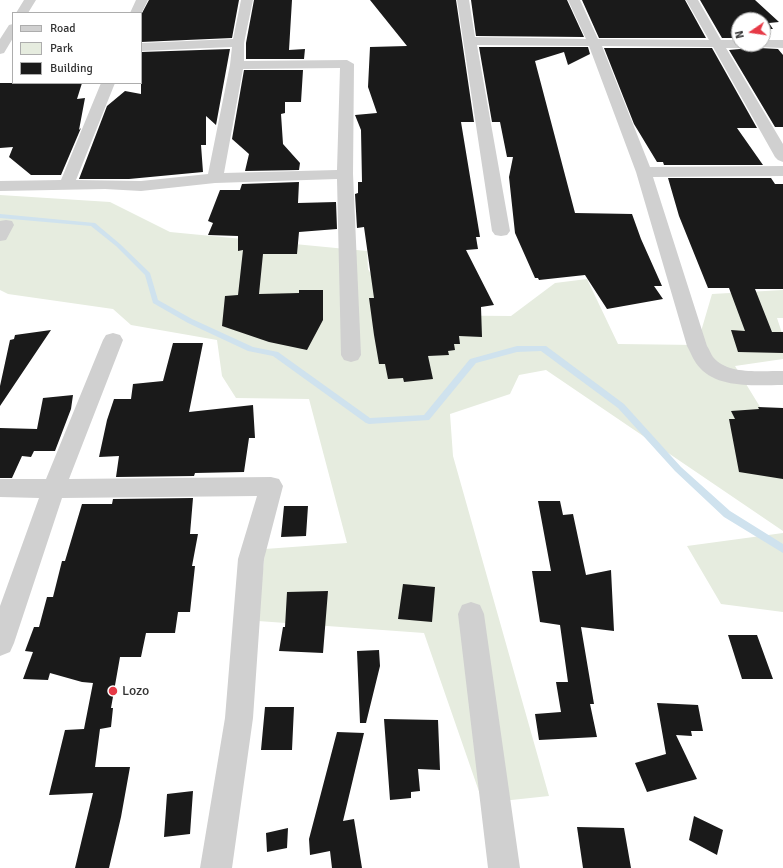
<!DOCTYPE html>
<html>
<head>
<meta charset="utf-8">
<style>
  body { margin:0 }
  #map { position:relative; width:783px; height:868px; overflow:hidden; background:#fff; font-family:Signika,sans-serif }
  canvas { display:block }
  .legend { position:absolute; left:12px; top:12px; width:130px; height:72px; box-sizing:border-box; background:#fff; border:1px solid #adadad; margin:0; padding:5px 7px; list-style:none; font-size:12px; color:#333 }
  .legend li { display:flex; align-items:center; gap:8px; height:20px }
  .legend b { width:20px; border:1px solid #adadad }
  .north { position:absolute; left:731px; top:12px; width:40px; height:40px; box-sizing:border-box; background:#fff; border:1px solid #adadad; border-radius:50%; rotate:257deg; font-size:11px; font-weight:700; line-height:16px; text-align:center; color:#333 }
  .north::after { content:''; display:block; margin:auto; width:14px; height:18px; background:#e63946; clip-path:polygon(50% 0,100% 100%,50% 72%,0 100%) }
</style>
</head>
<body>
<div id="map">
<canvas width="783" height="868"></canvas>
<ul class="legend">
<li><b style="height:5px;background:#d0d0d0"></b>Road</li>
<li><b style="height:11px;background:#e6ecdf"></b>Park</li>
<li><b style="height:11px;background:#1a1a1a"></b>Building</li>
</ul>
<div class="north">N</div>
</div>
<script>
const c = document.querySelector('canvas').getContext('2d');
c.lineJoin = 'round';
function fillPath(path, color) { c.fillStyle = color; c.fill(path, 'evenodd'); }
function strokePath(path, color, width, dash) { c.strokeStyle = color; c.lineWidth = width; c.lineCap = dash ? 'butt' : 'round'; c.setLineDash(dash || []); c.stroke(path); }
function label(font, color, halo, rows, align = 'center') {
  c.font = font + ' Signika,sans-serif'; c.lineWidth = 4; c.setLineDash([]); c.textBaseline = 'middle'; c.strokeStyle = halo; c.fillStyle = color; for (const [text, x, y, turn = 0] of rows) {
    c.save(); c.translate(x, y); c.rotate((+turn || 0) * Math.PI / 180); c.textAlign = isNaN(turn) ? turn : align; if (halo) c.strokeText(text, 0, 0); c.fillText(text, 0, 0); c.restore();
  }
}
const green = new Path2D(`
  M0 195 110 202 170 232 367 251 368 269 394 315 511 316 555 283 587 279 618 344 697 345 712 294 783 290V318H777L783 336V359L735 366 776 433 783 439V531L546 370 519 375 510 394 450 414 453 456 549 796 483 803 424 633 258 621 265 549 347 543 309 399 236 398 222 376 217 340 131 325 113 309 8 294 0 290Z
  M783 533V612L721 604 687 546Z`);
const stream = new Path2D(`
  M0 214 95 223 120 244 150 273 158 300 192 319 253 347 278 352 370 418 424 415 470 359 517 346H546L624 404 681 467 730 511 783 544V553L724 517 675 471 618 408 541 351 517 352 476 363 429 420 369 424 366 423 273 356 248 351 188 323 153 303 145 275 116 246 91 226 0 218Z`);
const building = new Path2D(`
  M149 0H239L232 38 141 42V15Z
  M254 0H292L289 50 305 49 304 59H246V43Z
  M370 0H456L474 122H461L480 237H476L478 249 466 250 494 305 481 307 482 337 459 336 460 344H454L455 350 448 351 449 355 428 356 433 379 404 382 403 378 388 379 385 364H379L374 335 369 298H374L364 227 357 228 355 194 358 193V182H362L361 130 355 115 377 113 368 87 370 47 407 46Z
  M471 0H567L584 37 476 36Z
  M582 0H685L706 38H599Z
  M700 0H755L779 22 769 23 773 29H763V20H739V38H722Z
  M746 44H756L759 48 778 49 783 55V127H775L729 50 740 49Z
  M479 47H588L590 54 568 65 564 52 535 61 575 213 632 214 641 239 662 286H654L663 299 607 309 585 275 539 280 538 278H535L515 233 509 177 513 157H507L500 122H492Z
  M604 48H712L757 128H737L763 165H664L663 162H657L634 124Z
  M230 49 216 125 206 116V145H201L203 172 129 179H79L107 106 125 91 141 94V52Z
  M244 70H303L301 102H285V113L281 114 283 144 300 163 299 170 245 171 249 154 232 139Z
  M0 83H82L77 99 85 98 79 130 81 128 61 175H31L9 157 13 147 0 148Z
  M668 178H771L775 184H783V289H755L772 332H783V353L738 352 731 330 745 331 729 288H708L679 216Z
  M299 182 298 203 336 202 337 229 299 232 297 254H263L259 294 299 293V290H323V320L307 350 269 342 222 326 225 296 238 295 243 250 238 251V236L208 235 213 223 208 221 220 190H240L242 184Z
  M51 330 0 406V386L10 340 14 339 15 335Z
  M173 343H203L189 412 253 405 255 438H249L244 472 195 473 194 476 116 477 119 456 99 457 107 420 114 399H131L133 384 163 381Z
  M73 395 71 409 55 451H34L31 457 22 456 12 478H0V428L37 429 43 398Z
  M758 407 783 408V479L739 472 729 419H735L731 411 759 409Z
  M193 498 190 534H198L192 566H195L190 612H178L175 633H146L141 657H120L111 708H113L111 727 100 729 95 767H130L121 817 109 868H75L93 793 49 795 65 730 84 729 93 683 82 682 50 673 48 680 23 679 33 652 25 651 34 627H39L47 597H53L62 561H65L82 504H112L113 499Z
  M538 501H560L563 515 573 514 586 575 611 570 614 631 581 627 594 704H590L597 737 539 740 535 714 561 712 556 682H568L560 625 540 622 532 571H551Z
  M284 506H308L306 536 281 537Z
  M403 584 435 587 432 622 398 619Z
  M328 591 323 653 279 651 283 627H285L287 592Z
  M728 635H757L773 679H742Z
  M379 650 380 666 366 723H360L357 651Z
  M657 703 698 705 703 731H691L692 736 676 735 697 779 647 792 635 763 666 754Z
  M265 707H294L292 750H261Z
  M384 719 438 720 440 770 418 769 420 791 411 792V798L390 800Z
  M337 732 364 733 343 821 354 819 362 868H332L330 851 310 855 309 839Z
  M193 791 190 834 164 837 167 794Z
  M694 816 723 830 717 855 689 840Z
  M577 827 624 828 631 868H583Z
  M288 828 287 848 267 852 266 833Z`);
const minor = new Path2D(`
  M24 0H36L28 13H16Z
  M136 0H148L141 14 130 13Z
  M241 0H253L244 43V61L347 60 354 64 353 174 361 355 358 360 351 362 344 360 341 355 337 179 215 183 141 191 105 189 0 191V181L61 180 101 83H115L76 180 141 181 208 174 230 65 232 47 141 51V43L233 39ZM340 68 337 170 224 173 243 69Z
  M457 0H469L475 37 586 39 568 0H580L598 39 709 40 686 0H698L721 40H739V44H745L739 48H726L783 144V162L778 160 775 157 713 47 602 46 650 167 783 166V176L653 177 707 346C709 349 711 354 713 357 729 376 762 370 783 371V385C757 385 719 389 700 368 694 362 691 353 687 346L636 172 589 46 477 45 510 231 507 235 501 236 495 235 492 231Z
  M13 24V38L4 53 0 54V39L9 25Z
  M763 40H783V48L759 47 757 44H763Z
  M6 220 12 221 14 225 6 240 0 241V221Z
  M113 333 120 335 123 340 69 479 271 477 279 479 283 486 264 559 253 718 232 868H200L225 718 238 559 257 496 62 498 14 643 10 652 0 656V606L39 498 0 497V479H46L103 340 106 335Z
  M471 602 480 605 484 614 520 868H488L458 614 462 605Z`);
const markers = [
  [113,691,5,"#e63946"]
];
const nearPoinames = [
  ["Lozo",122,691]
];
fillPath(green, '#e6ecdf');
fillPath(stream, '#cfe2ee');
fillPath(building, '#1a1a1a');
fillPath(minor, '#d0d0d0');
for (const [x, y, r, color] of markers) { const dot = new Path2D(); dot.arc(x, y, r, 0, 2 * Math.PI); c.fillStyle = color; c.fill(dot); strokePath(dot, '#fff', 1.5); }
label('14px', '#333', '#fff', nearPoinames, 'left');
</script>
</body>
</html>
